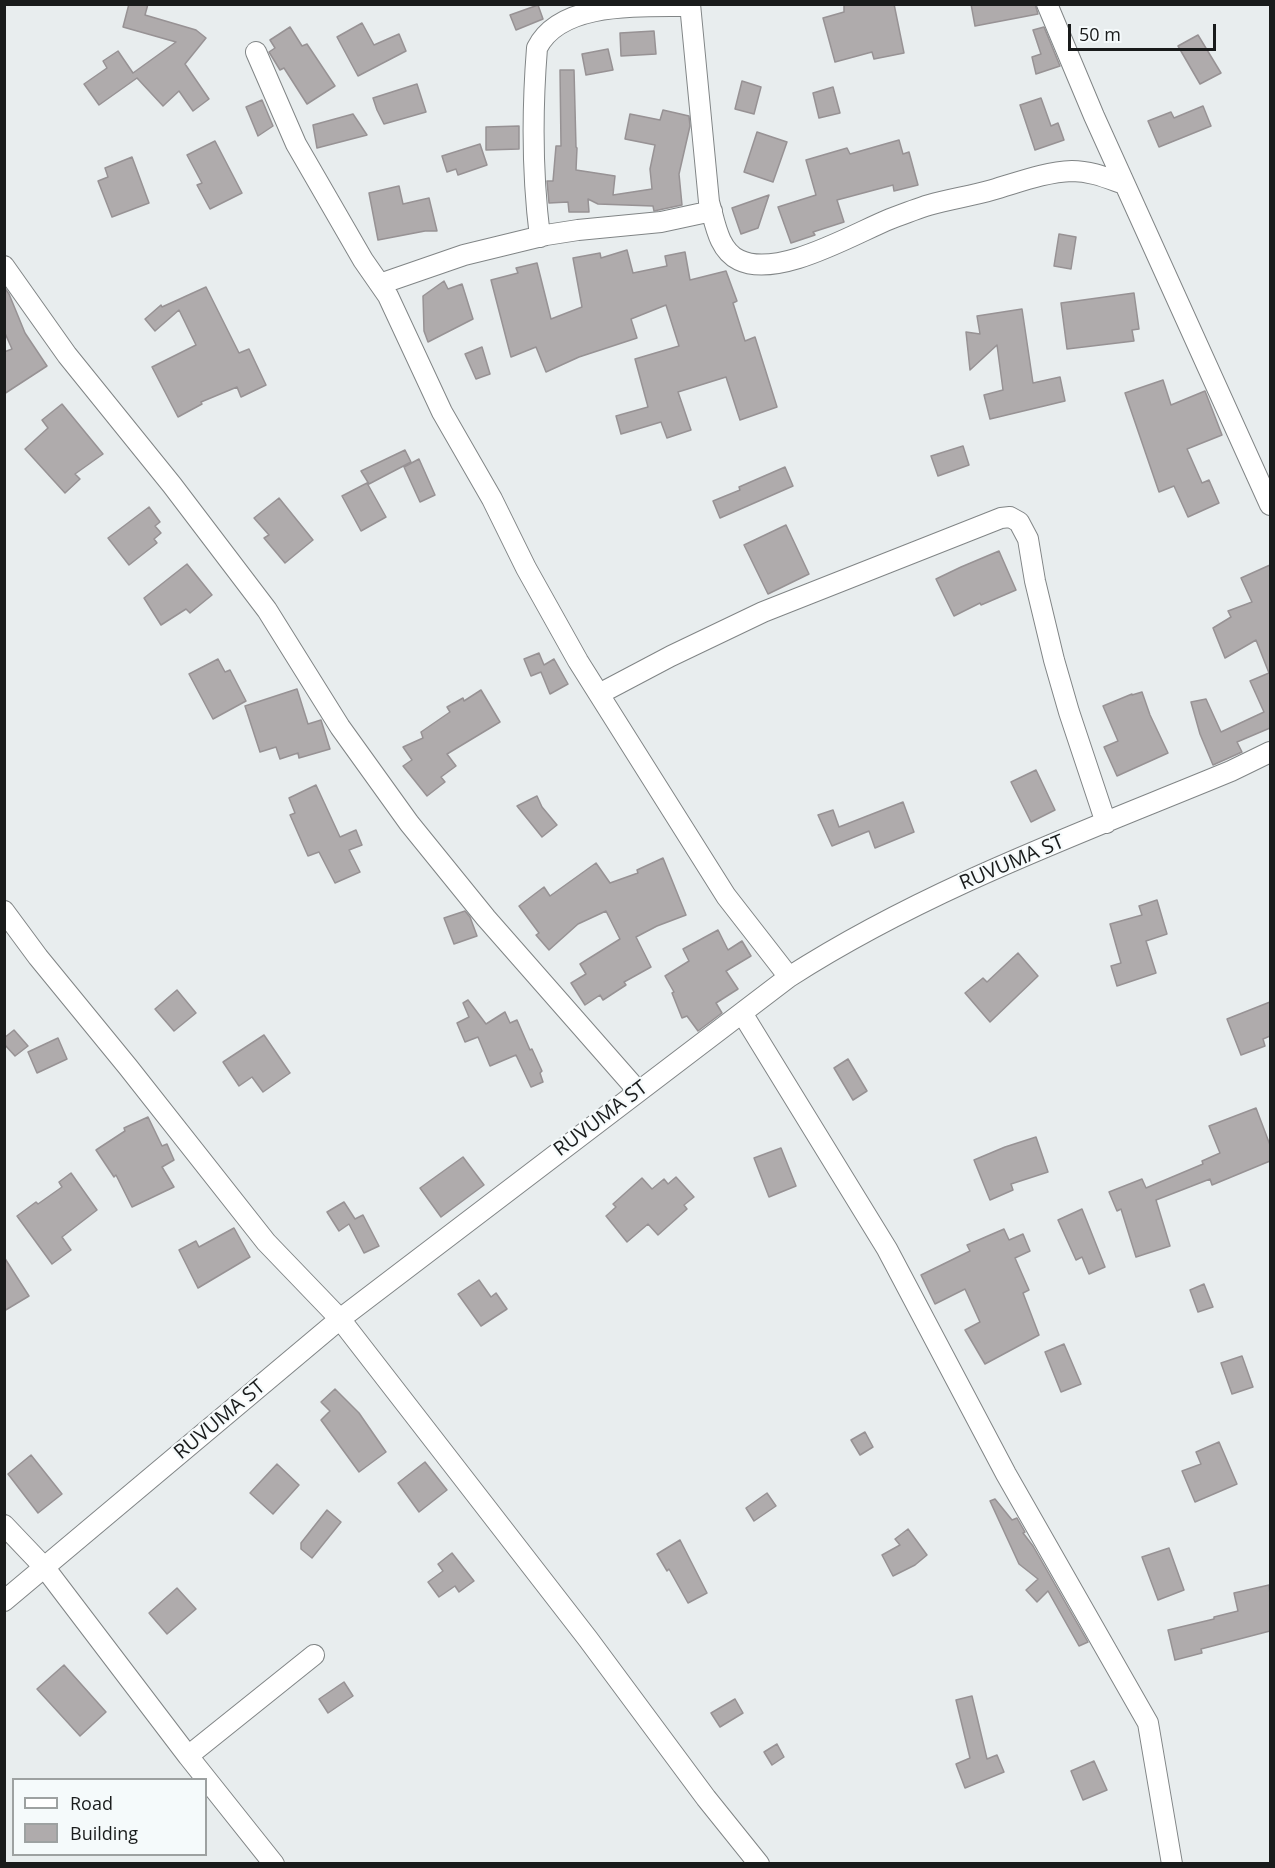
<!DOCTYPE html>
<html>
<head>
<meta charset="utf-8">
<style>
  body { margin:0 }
  #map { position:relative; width:1275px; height:1868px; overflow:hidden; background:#e8edee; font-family:"Open Sans",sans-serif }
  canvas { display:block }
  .frame { position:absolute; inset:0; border:6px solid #191b1b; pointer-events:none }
  .legend { position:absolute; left:12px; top:1778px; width:195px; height:78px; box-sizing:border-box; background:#f5fafb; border:2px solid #9da1a1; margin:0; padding:8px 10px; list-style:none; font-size:18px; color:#191b1b }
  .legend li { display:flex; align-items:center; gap:12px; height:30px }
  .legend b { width:30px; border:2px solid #9da1a1 }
  .scale { position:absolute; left:1068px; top:24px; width:148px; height:27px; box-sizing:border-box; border:3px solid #191b1b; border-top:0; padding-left:8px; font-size:18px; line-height:21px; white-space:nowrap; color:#191b1b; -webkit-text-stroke:4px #f5fafb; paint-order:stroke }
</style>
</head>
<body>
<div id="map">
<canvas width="1275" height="1868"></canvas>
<div class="frame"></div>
<ul class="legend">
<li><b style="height:8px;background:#fff"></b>Road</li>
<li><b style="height:16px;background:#afabac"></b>Building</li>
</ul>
<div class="scale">50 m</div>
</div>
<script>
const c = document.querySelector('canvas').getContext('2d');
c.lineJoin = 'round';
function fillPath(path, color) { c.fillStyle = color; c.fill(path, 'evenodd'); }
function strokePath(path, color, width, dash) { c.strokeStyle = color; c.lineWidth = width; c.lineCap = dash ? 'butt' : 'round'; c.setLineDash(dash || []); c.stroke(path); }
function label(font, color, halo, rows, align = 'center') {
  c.font = font + ' "Open Sans",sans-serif'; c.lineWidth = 4.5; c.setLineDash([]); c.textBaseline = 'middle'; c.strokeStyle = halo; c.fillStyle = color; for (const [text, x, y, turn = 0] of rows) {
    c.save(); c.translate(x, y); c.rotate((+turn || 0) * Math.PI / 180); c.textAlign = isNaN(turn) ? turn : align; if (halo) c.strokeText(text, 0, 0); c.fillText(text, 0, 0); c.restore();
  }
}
const building = new Path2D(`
  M129 4H148L145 15 196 30 206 38 185 64 209 99 193 111 179 91 163 106 137 78 99 105 84 84 107 68 103 61 118 51 133 73 176 42 123 27Z
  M844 4H894L904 53 874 59 872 52 835 62 823 18 844 12Z
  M971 4H1035L1038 14 975 26Z
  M538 5 543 19 516 30 510 15Z
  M362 23 374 45 399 34 406 51 358 76 337 37Z
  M290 27 302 46 307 44 335 86 307 104 284 68 280 70 269 52 275 48 270 40Z
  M1044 27 1060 66 1036 74 1032 57 1041 54 1033 30Z
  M654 31 656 54 621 56 620 33Z
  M1198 35 1221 73 1200 84 1178 46Z
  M608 49 613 70 586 75 582 54Z
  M560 70H574L576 147 577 148 576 170 615 176 613 195 652 189 650 169 655 145 625 139 630 114 660 120 663 110 689 116 690 126 679 174 682 205 654 211 653 206 598 204 588 199 589 212H569L568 202 549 203 547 181H553L556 146H561Z
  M742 81 761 87 754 114 735 109Z
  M417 84 426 112 384 124 377 110 373 98Z
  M833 87 840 113 819 118 813 93Z
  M1041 98 1051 126 1058 123 1064 140 1035 150 1020 105Z
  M262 100 273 126 258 136 246 107Z
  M1203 106 1211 126 1159 147 1148 121 1171 112 1174 118Z
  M353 114 367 135 317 148 313 125Z
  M519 126V149L486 150V127Z
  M757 132 787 142 773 182 744 172Z
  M899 140 903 154 909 152 918 185 894 191 893 185 837 200 844 222 813 232 815 235 791 243 778 207 816 195 806 160 847 148 850 154Z
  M215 141 242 193 210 209 197 185 202 183 187 155Z
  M480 144 487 165 458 175 456 169 447 172 442 156Z
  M132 157 149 203 112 217 98 181 108 177 105 168Z
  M399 186 403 204 429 198 437 231H425L378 240 369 193Z
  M769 195 758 228 741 234 732 208Z
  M1059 234 1076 237 1071 269 1054 266Z
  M627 250 633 273 667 266 665 256 685 252 690 280 726 271 737 301 733 303 745 341 755 337 777 407 740 420 726 377 678 392 691 430 667 438 661 422 621 434 616 416 648 407 635 359 679 346 666 305 631 319 637 338 579 357 546 372 536 347 511 357 491 280 518 273 516 268 537 263 551 319 582 307 573 258 600 253 601 258Z
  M444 281 448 289 462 284 473 319 428 342 424 331 423 296Z
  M4 287 9 294 25 333 47 366 4 394V352L12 349 4 331Z
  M206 287 239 353 249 349 266 385 241 397 237 387 201 402 202 404 178 417 152 367 196 345 179 310 155 331 145 319 161 305 162 307Z
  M1134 293 1139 329 1132 330 1134 341 1067 349 1061 303Z
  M1022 309 1033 383 1060 377 1065 401 990 419 984 395 1003 390 997 345 970 370 966 332 980 334 977 316Z
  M482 347 490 374 476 379 465 354Z
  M1163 380 1171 405 1205 391 1222 435 1187 449 1202 483 1209 480 1219 503 1188 517 1174 486 1159 492 1125 393Z
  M62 404 103 454 75 474 80 479 65 493 25 449 48 428 42 420Z
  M963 446 969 465 938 476 931 456Z
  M405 450 411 462 369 484 361 471Z
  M419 459 435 495 420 502 404 467Z
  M785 467 793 486 720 518 713 501 740 490 739 487Z
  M367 483 386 517 361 531 342 496Z
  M279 498 313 540 285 563 264 538 269 535 254 518Z
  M149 507 160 522 155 526 161 533 154 539 157 543 129 565 108 538Z
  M786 525 809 574 768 594 744 545Z
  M999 551 1016 590 981 605 980 603 954 616 936 579 961 567Z
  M187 564 212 595 190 613 186 609 161 625 144 598Z
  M1270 565V728L1237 742 1242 752 1213 765 1200 734 1191 702 1206 699 1221 732 1264 712 1250 681 1269 673 1256 640 1225 658 1213 628 1231 617 1228 611 1252 602 1241 578Z
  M539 653 544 665 554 659 568 684 550 694 541 672 531 676 524 659Z
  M218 659 225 672 230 670 246 701 213 719 189 674Z
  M297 689 308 724 321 720 330 749 299 758 298 753 280 759 276 747 260 752 245 706Z
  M481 690 500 722 447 754 456 766 441 777 445 782 427 796 403 766 412 760 403 747 423 738 421 732 450 712 447 707 463 698 464 701Z
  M1142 692 1150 715 1168 753 1117 776 1104 747 1118 741 1103 706 1132 694V695Z
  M1036 770 1055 810 1031 822 1011 782Z
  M316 785 340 837 356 830 362 845 349 850 360 872 335 883 319 852 308 856 290 815 295 813 289 798Z
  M537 796 542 807 557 825 542 837 517 806Z
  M903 802 914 832 875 848 869 831 832 846 818 815 833 810 839 827Z
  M663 858 686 915 657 926 636 937 651 967 624 982 626 985 603 1000 600 995 585 1005 571 983 586 974 580 964 620 939 606 911 578 924 549 950 536 935 539 933 519 906 544 887 550 896 596 863 610 883 638 873 637 870Z
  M1157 900 1167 934 1146 941 1156 973 1117 986 1111 966 1121 963 1110 924 1142 915 1139 906Z
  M465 911 470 917 477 936 454 944 444 918Z
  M718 930 728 950 742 941 751 956 726 971 738 989 716 1003 722 1013 698 1031 687 1016 682 1018 672 993 674 992 665 976 689 961 683 949Z
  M1018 953 1038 976 990 1022 965 993 983 978 987 982Z
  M177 990 196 1013 174 1031 155 1009Z
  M468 1000 486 1024 505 1012 510 1023 517 1020 530 1050 532 1049 542 1071 540 1073 543 1082 531 1087 516 1055 490 1066 478 1037 465 1042 457 1023 469 1017 463 1003Z
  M1270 1002V1036L1263 1039 1265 1046 1241 1055 1227 1019Z
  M14 1030 28 1046 15 1056 4 1044V1038Z
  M264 1035 290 1073 263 1092 252 1077 239 1086 223 1062Z
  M58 1038 67 1059 37 1073 28 1052Z
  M848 1059 867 1091 853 1100 834 1068Z
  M1256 1108 1270 1145V1161L1212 1185 1210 1179 1156 1200 1170 1246 1136 1257 1121 1209 1117 1211 1109 1192 1142 1179 1146 1188 1203 1164 1202 1161 1220 1153 1209 1126Z
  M148 1117 162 1146 167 1144 174 1160 162 1167 174 1187 132 1207 116 1175 114 1177 96 1150 125 1131 124 1128Z
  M1036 1137 1048 1172 1011 1184 1013 1190 990 1200 974 1160 1005 1147Z
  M781 1148 796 1186 769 1197 754 1158Z
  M463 1157 484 1185 441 1217 420 1188Z
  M71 1173 97 1210 62 1237 71 1250 52 1264 17 1216 36 1202 38 1204 62 1187 59 1182Z
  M676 1177 694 1197 684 1205 687 1209 658 1235 648 1224 627 1242 606 1216 616 1207 613 1204 642 1178 652 1189 664 1179 668 1184Z
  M344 1202 355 1219 363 1215 379 1246 364 1253 349 1224 339 1231 327 1212Z
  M1082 1209 1105 1267 1089 1274 1082 1257 1076 1260 1058 1220Z
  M234 1228 250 1257 198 1288 179 1250 196 1241 199 1247Z
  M1004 1229 1009 1240 1023 1234 1030 1251 1015 1258 1029 1290 1023 1293 1039 1335 985 1364 965 1330 980 1322 965 1289 935 1304 921 1275 970 1251 967 1245Z
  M4 1257 29 1296 4 1311Z
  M479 1280 491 1297 496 1293 507 1309 481 1326 458 1294Z
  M1204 1284 1213 1307 1198 1312 1190 1290Z
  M1064 1344 1081 1384 1061 1392 1045 1352Z
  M1242 1356 1253 1387 1232 1394 1221 1363Z
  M335 1389 359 1413 386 1452 359 1472 321 1420 330 1411 321 1402Z
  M865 1432 873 1447 860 1455 851 1440Z
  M1219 1442 1237 1484 1195 1502 1182 1471 1201 1464 1196 1452Z
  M31 1455 62 1494 38 1513 8 1474Z
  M425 1462 447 1490 419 1512 398 1483Z
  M277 1464 299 1485 273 1514 250 1493Z
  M767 1493 776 1506 754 1521 746 1508Z
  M995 1499 1012 1520 1017 1518 1025 1532 1023 1533 1033 1546 1088 1642 1079 1646 1048 1591 1037 1602 1026 1590 1038 1579 1019 1564 990 1501Z
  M327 1510 341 1522 312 1558 301 1549V1543Z
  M908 1529 927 1555 915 1565 893 1576 882 1555 900 1545 895 1539Z
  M680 1540 707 1593 688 1603 669 1569 667 1571 657 1554Z
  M1169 1548 1184 1590 1158 1600 1142 1557Z
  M452 1553 474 1581 459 1592 455 1586 439 1597 428 1582 443 1571 438 1564Z
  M1269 1585 1270 1595V1631L1201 1649 1202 1653 1175 1660 1168 1630 1214 1619V1617L1238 1611 1234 1593Z
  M177 1588 196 1609 167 1634 149 1613Z
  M64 1665 106 1712 80 1736 37 1689Z
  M344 1682 353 1696 328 1713 319 1699Z
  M972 1696 987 1759 997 1755 1004 1772 965 1788 956 1764 970 1758 956 1700Z
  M735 1699 743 1713 720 1727 711 1713Z
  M777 1744 784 1757 772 1765 764 1752Z
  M1094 1761 1107 1790 1083 1800 1071 1771Z`);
const minor = new Path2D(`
  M690 4 709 202C715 222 718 250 739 260 778 279 853 234 890 219 903 214 916 209 929 205 950 199 971 196 992 190 1017 183 1044 172 1072 171 1091 171 1107 178 1124 184
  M1047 4 1094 116 1270 505
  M256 52 296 144 363 260 388 296 442 412 492 499 526 568 578 661 726 896 789 977
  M540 237C532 174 532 111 537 48 561 0 643 7 690 6
  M4 266 67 355 172 485 267 610 340 727 409 823 486 918 638 1091
  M380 284 464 255 546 235 578 230 661 222 712 211
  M599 694 671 656 763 612 1001 518 1010 517 1019 522 1028 539 1035 581 1054 660 1069 712 1106 823
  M4 911 38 957 128 1067 266 1242 340 1319 588 1639 706 1798 759 1864
  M742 1013 887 1249 1006 1474 1148 1723 1172 1864
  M4 1525 45 1568 188 1756 274 1864
  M4 1601 340 1319 789 977C926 889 1081 833 1231 771L1270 752
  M188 1756 314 1655`);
const streetNames = [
  ["RUVUMA ST",1012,863,-23],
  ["RUVUMA ST",601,1119,-37],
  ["RUVUMA ST",220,1420,-40]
];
fillPath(building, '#afabac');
strokePath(building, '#979294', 1.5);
strokePath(minor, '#818586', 22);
strokePath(minor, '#fff', 20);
label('20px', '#191b1b', '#f5fafb', streetNames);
</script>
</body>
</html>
